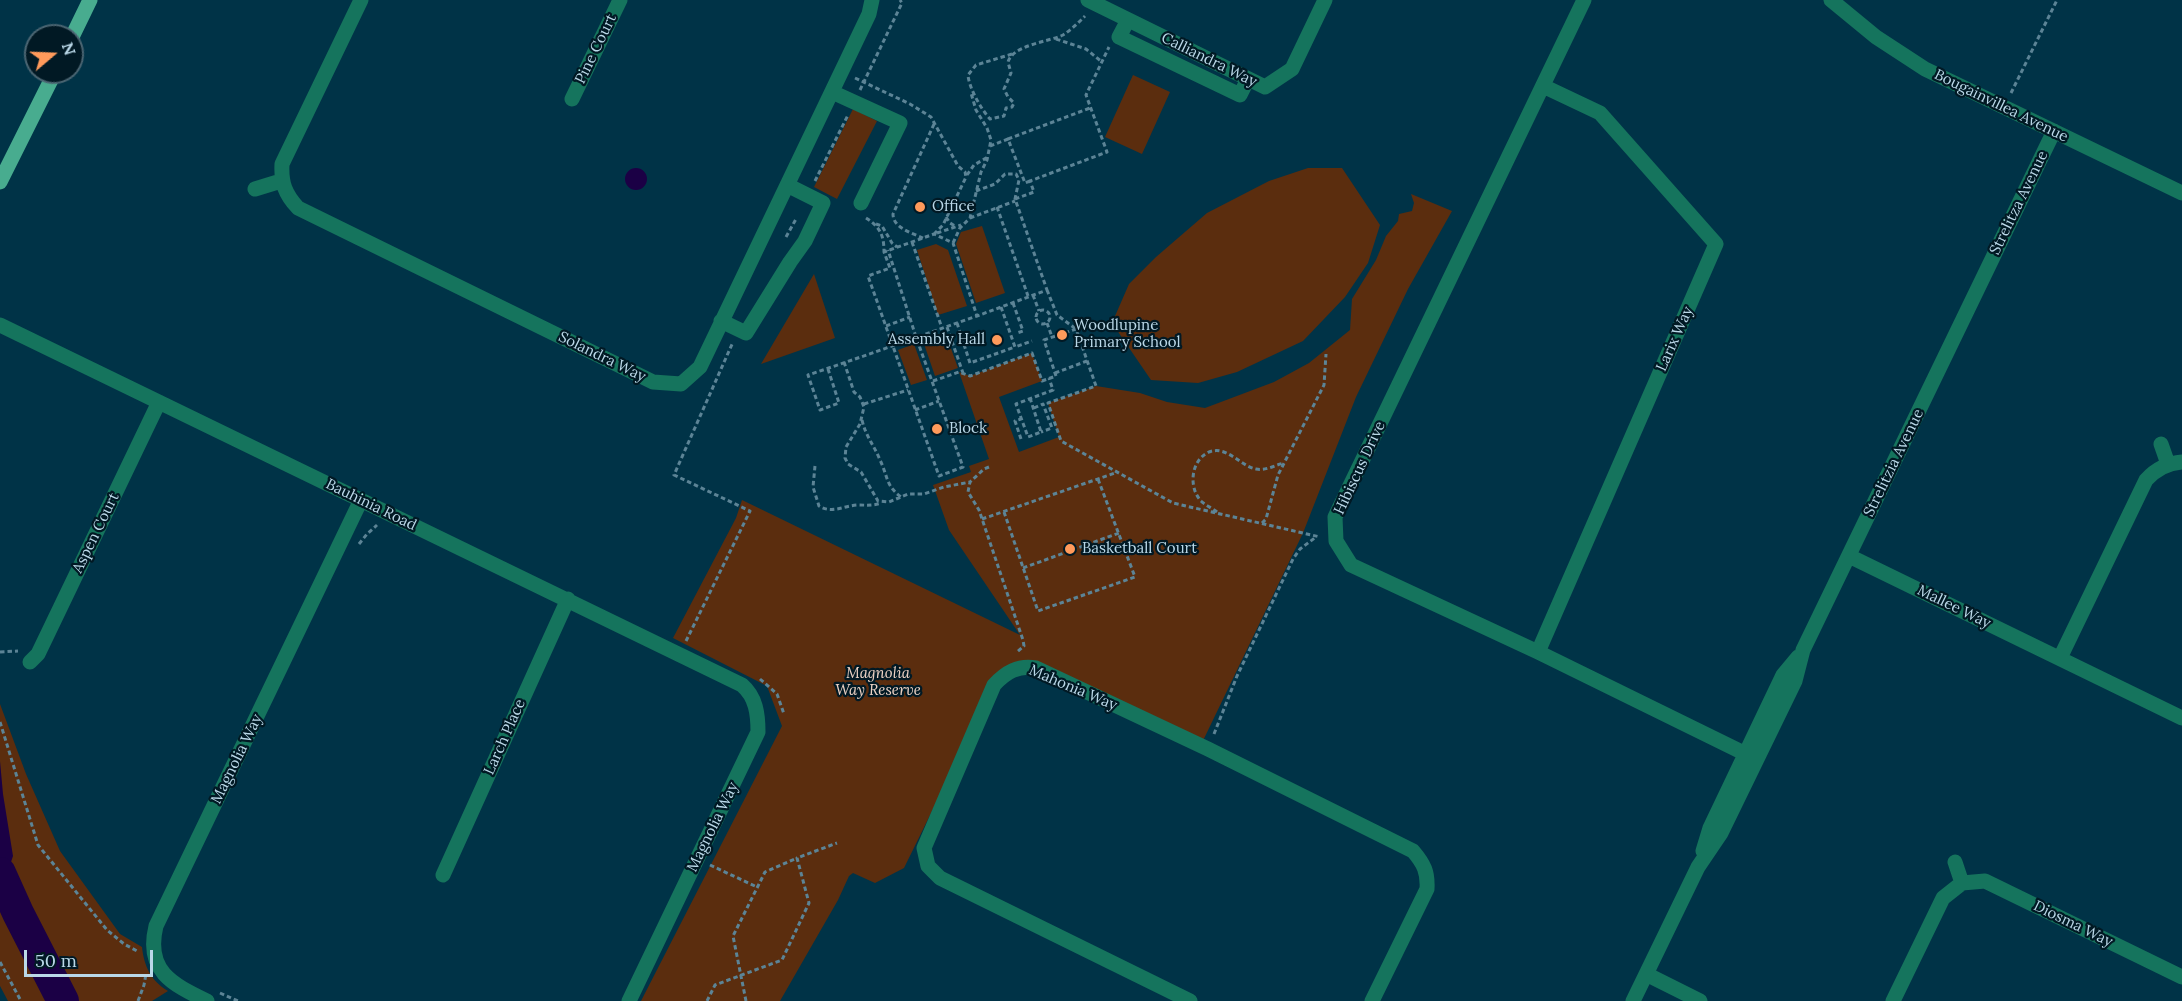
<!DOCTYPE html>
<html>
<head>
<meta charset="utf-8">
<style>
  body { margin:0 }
  #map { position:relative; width:2182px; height:1001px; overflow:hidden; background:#003347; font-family:Lora,serif }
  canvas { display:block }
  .north { position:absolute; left:24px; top:24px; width:60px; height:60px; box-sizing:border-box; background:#011924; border:2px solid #4b6572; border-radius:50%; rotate:71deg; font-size:16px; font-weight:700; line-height:24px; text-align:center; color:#bad8e8 }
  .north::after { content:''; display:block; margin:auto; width:21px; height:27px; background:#ff9a5b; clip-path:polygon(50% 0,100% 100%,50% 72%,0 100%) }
  .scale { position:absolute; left:24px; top:950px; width:129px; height:27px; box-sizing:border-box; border:3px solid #bad8e8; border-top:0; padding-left:8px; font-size:18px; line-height:21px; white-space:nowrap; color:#bad8e8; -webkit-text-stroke:4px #011924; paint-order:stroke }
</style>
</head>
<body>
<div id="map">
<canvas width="2182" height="1001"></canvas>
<div class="north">N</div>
<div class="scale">50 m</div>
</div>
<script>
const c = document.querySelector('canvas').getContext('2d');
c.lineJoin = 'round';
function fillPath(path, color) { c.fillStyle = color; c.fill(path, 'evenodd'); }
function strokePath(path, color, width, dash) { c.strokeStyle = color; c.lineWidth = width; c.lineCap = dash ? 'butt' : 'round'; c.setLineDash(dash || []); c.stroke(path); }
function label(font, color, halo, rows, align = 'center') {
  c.font = font + ' Lora,serif'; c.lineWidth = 4.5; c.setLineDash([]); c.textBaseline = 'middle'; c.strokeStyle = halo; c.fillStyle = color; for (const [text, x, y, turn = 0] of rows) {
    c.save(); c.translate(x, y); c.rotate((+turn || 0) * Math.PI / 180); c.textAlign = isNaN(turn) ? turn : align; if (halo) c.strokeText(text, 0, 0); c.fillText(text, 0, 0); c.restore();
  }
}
const green = new Path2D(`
  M1133 75 1170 92 1142 154 1105 137Z
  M853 109 877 121 837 199 814 187Z
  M1308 168H1342L1380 225 1368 263 1345 297 1303 341 1237 372 1198 383 1151 380 1112 323 1129 284 1156 257 1207 213 1269 181Z
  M1411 194 1452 211 1408 289 1356 397 1303 533 1199 749 1024 671 994 685 904 868 875 883 853 873 849 876 838 900 780 1001H641L782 726 767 686 673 638 736 518 742 500 1020 635 949 530 933 485 971 472 969 466 989 459 959 372 970 376 1032 353 1042 381 999 397 1019 452 1059 437 1048 403 1096 386 1140 393 1167 402 1205 408 1274 382 1309 363 1350 330 1352 299 1376 260 1386 236 1398 221 1399 214 1412 211 1414 203Z
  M982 226 1005 293 976 303 956 244 961 232Z
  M936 244 948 250 967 306 938 315 917 250Z
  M814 274 835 338 761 364Z
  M945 332 958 368 935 376 923 341Z
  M914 344 927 380 911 385 898 350Z
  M0 704 26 774 60 851 120 934 142 947C144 966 151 981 168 991L152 1001H8L0 986Z`);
const water = new Path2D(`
  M625 179a11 11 0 1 1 22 0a11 11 0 1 1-22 0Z
  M0 761 3 794 13 856 8 871 0 880Z`);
const river = new Path2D(`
  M0 873 18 913 63 1001`);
const path = new Path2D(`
  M1056 39 1086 49 1102 62
  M1012 54 976 65 968 75C969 88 981 109 990 119L1004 116 1006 108 1012 107 1014 103 1008 97 1004 89 1011 73 1008 62C1013 45 1048 42 1063 35 1071 30 1078 23 1085 16
  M855 78 910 104 931 117 958 166 965 172 966 177 943 225 934 234
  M860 90 902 3 900 0
  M2011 93 2057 0
  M990 146 1008 139
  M967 175 974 165 988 157
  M815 181 848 115
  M1030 181 1025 183 1008 139 1090 108
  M976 191 995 184 1005 174H1016L1019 180 1015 199 1047 290 977 316
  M1015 199 1034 192 1030 181 1107 152 1086 95 1109 47
  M997 207 1028 296
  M946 217 950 223 955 226
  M866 218C880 227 884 235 884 252
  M970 218 1015 201
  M876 224 882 226 892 243 897 247
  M937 233 961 225
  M786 237 796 219
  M923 238C912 233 893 228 893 214L935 122
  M912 242 942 328
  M953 243 960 228 970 218 981 172 987 160 991 140 987 128 976 110 971 93
  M1047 290 1057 315 1076 329
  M1033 295 1039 311
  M1013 303 1023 331 1017 333
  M1001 307 1015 347 1032 341
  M1036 317a7 7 0 1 1 14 0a7 7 0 1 1-14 0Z
  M957 323 970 363 1015 347
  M1047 323 1052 337
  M886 326 910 317
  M947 327 963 373
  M844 362 854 392 860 397 864 407 860 424 846 447 845 458 848 464 861 472 878 501 889 502 908 494H924L944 487 970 482
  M828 369 839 403 820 410 808 375C865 356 920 336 977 316L953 243 934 234 884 252 890 268 868 276 939 476 963 467 916 337 888 250
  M1055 373 1087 361
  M933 381 959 372 970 376 1032 353 1042 381 1056 376 1044 340 1076 329 1096 386 1048 403 1061 441 1173 503 1320 537
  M1030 398 1041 432 1028 437 1016 404 1053 390 1049 378
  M864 404 908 390
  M1034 408 1043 404 1052 428 1041 432
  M915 410 939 401
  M862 420C866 437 874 445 880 460 888 476 885 485 901 497
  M1021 439 1015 421 1021 419
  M815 466 813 487 819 506C832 514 843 506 857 505 866 505 873 506 881 503
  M989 467 984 469 970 482 968 492 979 510 1023 640 1024 646 1017 652
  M1004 512 1038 611 1135 577 1098 479
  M1217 512C1212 508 1205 505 1201 501 1188 487 1191 460 1209 452 1227 445 1240 466 1256 469 1266 471 1275 465 1284 463
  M982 519 1118 472
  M1262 523 1266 519 1278 475 1324 385 1326 354
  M359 544 367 534 377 525
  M1023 568 1119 533
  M686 641 750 511 674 475 733 342
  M0 652 18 651
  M760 679 777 694 784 714
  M0 722 38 845 107 930 124 944 139 952
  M1214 734 1237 676 1293 559 1300 549 1316 537
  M710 865 757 887
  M0 962 21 1001
  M220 993 238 1001
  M138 1001 144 985 146 974
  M707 1001 715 985 782 960 809 903 797 858 837 843
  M746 1001 733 936 765 872 797 858`);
const minor = new Path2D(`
  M361 0 282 164C281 183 285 194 298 208L653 382 681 384 700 367 869 14 872 0
  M1088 0 1265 87 1292 69 1325 0
  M1584 0 1335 517 1336 541 1351 565 1538 652 1756 759
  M1831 0 1876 37 1925 69 2182 193
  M1128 20 1119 37 1240 95 1248 79
  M832 92 900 123 861 203
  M572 99 620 0
  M255 189 281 181
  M721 321 746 333 790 262 805 241 823 203 787 185
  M0 325 742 685C756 697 758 714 758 732L629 1001
  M2161 444 2168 464
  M1849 556 2182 718
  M1538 652 1716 244 1600 113 1543 86
  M2060 658 2146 480C2156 469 2167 463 2182 462
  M30 662 38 654 159 402
  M1703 851 1710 828 1783 675 1798 657
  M1955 862 1962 883
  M443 875 568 599
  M1646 974 1700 1001
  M207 1001C172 984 145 971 156 926L361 500
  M1190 1001 940 878 928 866 924 848 994 685C1006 672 1018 665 1036 668L1208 749 1413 851C1424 864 1428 872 1427 889L1372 1001
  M1633 1001 1698 867 1721 833 1795 681 1803 650 2054 131
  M1893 1001 1943 898 1962 883 1985 881 2182 977`);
const major = new Path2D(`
  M72 37 90 0
  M0 182 55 72`);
const markers = [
  [920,207,6,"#ff9a5b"],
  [1062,335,6,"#ff9a5b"],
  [997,340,6,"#ff9a5b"],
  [937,429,6,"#ff9a5b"],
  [1070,549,6,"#ff9a5b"]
];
const streetNames = [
  ["Pine Court",596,49,-64],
  ["Calliandra Way",1209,60,26],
  ["Bougainvillea Avenue",2001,106,26],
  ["Strelitza Avenue",2019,203,-64],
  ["Larix Way",1675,339,-66],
  ["Solandra Way",602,357,26],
  ["Strelitzia Avenue",1894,463,-64],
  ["Hibiscus Drive",1360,468,-65],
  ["Bauhinia Road",371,505,26],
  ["Aspen Court",96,533,-64],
  ["Mallee Way",1954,607,26],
  ["Mahonia Way",1073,688,23],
  ["Larch Place",505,737,-66],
  ["Magnolia Way",237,759,-64],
  ["Magnolia Way",713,827,-64],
  ["Diosma Way",2073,924,26]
];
const poiNames = [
  ["Office",932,207],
  ["Woodlupine",1074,326],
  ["Primary School",1074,343],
  ["Assembly Hall",985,340,"right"],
  ["Block",949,429],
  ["Basketball Court",1082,549]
];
const parkNames = [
  ["Magnolia",878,674],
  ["Way Reserve",878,691]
];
fillPath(green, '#5b2d0e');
fillPath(water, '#1b0045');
strokePath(river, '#1b0045', 32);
strokePath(path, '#5c8496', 3, [4.5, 3]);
strokePath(minor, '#15745d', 15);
strokePath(major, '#48ac8f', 15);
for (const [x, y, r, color] of markers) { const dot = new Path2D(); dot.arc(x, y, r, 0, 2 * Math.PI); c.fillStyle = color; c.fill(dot); strokePath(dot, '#011924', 2); }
label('15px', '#bad8e8', '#011924', streetNames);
label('15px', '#bad8e8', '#011924', poiNames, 'left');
label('italic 15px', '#edd3c5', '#011924', parkNames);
</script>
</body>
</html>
